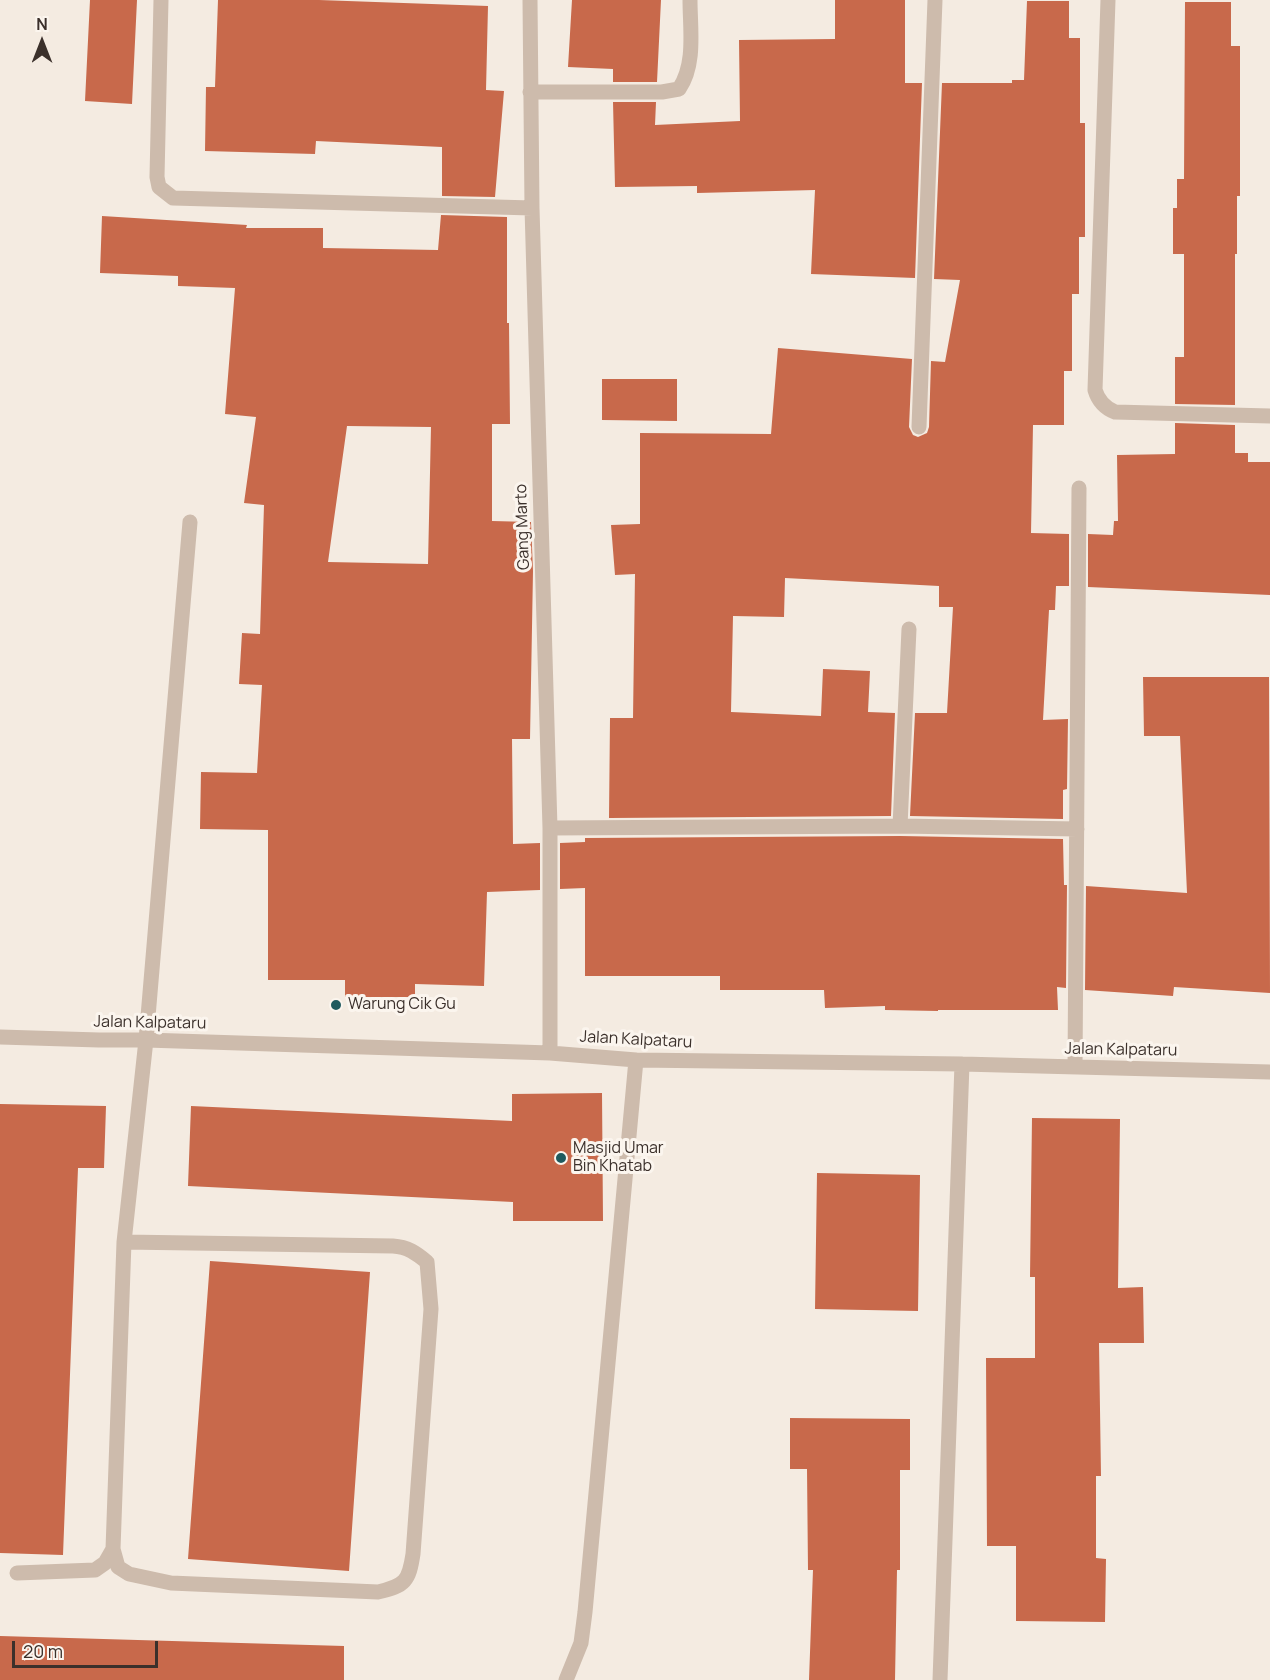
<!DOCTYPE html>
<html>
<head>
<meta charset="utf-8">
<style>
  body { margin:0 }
  #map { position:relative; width:1270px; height:1680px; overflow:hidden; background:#f4ebe1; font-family:Manrope,sans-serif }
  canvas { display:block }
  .north { position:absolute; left:12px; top:12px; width:60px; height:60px; -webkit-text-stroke:4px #fbf5ee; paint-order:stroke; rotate:0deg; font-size:16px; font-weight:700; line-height:24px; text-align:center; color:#3b302b }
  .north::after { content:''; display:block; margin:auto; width:21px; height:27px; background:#3b302b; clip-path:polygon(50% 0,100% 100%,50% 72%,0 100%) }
  .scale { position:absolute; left:12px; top:1641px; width:146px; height:27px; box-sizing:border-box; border:3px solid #3b302b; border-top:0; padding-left:8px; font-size:18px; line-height:21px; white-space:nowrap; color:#3b302b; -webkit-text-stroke:4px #fbf5ee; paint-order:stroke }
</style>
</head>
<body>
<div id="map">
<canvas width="1270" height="1680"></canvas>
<div class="north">N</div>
<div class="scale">20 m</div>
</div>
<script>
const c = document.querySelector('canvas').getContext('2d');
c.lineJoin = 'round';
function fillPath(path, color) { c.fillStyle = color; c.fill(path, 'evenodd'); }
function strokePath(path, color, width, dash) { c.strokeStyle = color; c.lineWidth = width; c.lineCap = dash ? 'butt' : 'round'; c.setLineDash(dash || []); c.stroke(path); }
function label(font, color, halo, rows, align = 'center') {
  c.font = font + ' Manrope,sans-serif'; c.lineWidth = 6; c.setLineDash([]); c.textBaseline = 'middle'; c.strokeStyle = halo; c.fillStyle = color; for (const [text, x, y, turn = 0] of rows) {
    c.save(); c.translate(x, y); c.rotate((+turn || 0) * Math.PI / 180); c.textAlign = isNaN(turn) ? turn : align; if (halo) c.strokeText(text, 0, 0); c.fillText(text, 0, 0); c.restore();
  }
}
const building = new Path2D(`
  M90 0H137L132 104 85 101Z
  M218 0H319L488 6 486 90 504 91 495 197 442 196V147L316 141 315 154 205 151 206 87H215Z
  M572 0H661L657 82H613V69L568 67Z
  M835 0H905V83H922L915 278 811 274 815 190 697 193V186L615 187 613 102H656L655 125 740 121 739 40 835 39Z
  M1027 1H1069V38H1080V123H1085V237H1079V294H1072V371H1064V425H1033L1031 533 1069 534V586H1056L1055 610H1049L1043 720 1068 719 1067 789 1063 790V819L910 816 915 713H947L953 607H939V586L785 578 784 617 733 616 731 712 821 716 823 669 870 671 868 712 895 713 891 816 609 818 610 718H633L635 574 615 575 611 525 640 524V433L771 434 778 348 912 359 909 427 913 435 918 437 927 433 929 427 931 361 945 362 960 280 934 279 942 83H1012V80H1024Z
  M1185 2H1231V46H1240V196H1237V254H1235V405L1175 404V357H1184V254H1173V208H1177V179H1184Z
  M441 215 507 217V323H509L510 424H492V521L531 522 533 571 530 739H512L513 844 540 843V890L487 892 484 986 415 984V997H345V980H268V830L200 829 201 772 257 773 262 685 239 684 242 633 260 634 264 505 244 503 256 417 225 414 235 288 178 286V276L100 273 102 216 247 225 246 228H323V248L438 250ZM347 426 431 427 428 564 328 562Z
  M602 379H677V421L602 420Z
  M1175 423 1235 425V453H1248V462H1270V595L1088 587V534L1113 535 1114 521H1118L1117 455 1175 454Z
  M1143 677H1269L1270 993 1174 987 1173 996 1085 990 1086 886 1187 893 1180 736H1144Z
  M900 836 1063 839 1064 885H1067L1066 988 1057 987 1058 1010H938V1011L885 1010V1006L825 1008 824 990H720V976H585V888L560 889V843L585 842V838Z
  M602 1093 603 1221H513V1202L188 1186 191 1106 512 1121V1094Z
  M0 1104 106 1106 104 1168H78L63 1555 0 1553Z
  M1032 1118 1120 1119 1118 1288 1143 1287 1144 1343H1099L1101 1476H1096V1558L1106 1559 1105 1622 1016 1621V1546H987L986 1358H1035V1277H1030Z
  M817 1173 920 1175 918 1311 815 1309Z
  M210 1261 370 1272 349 1571 188 1559Z
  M790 1418 910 1419V1470H900V1570H897L895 1680H809L813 1570H808L807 1469H790Z
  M0 1636 344 1646V1680H0Z`);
const minor = new Path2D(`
  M161 0 157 177 159 187 173 198 532 208
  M530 0 532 208 550 828V1053
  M1108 0 1095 390C1098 400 1105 408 1115 412L1270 416
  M530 92H662L679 89C696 64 690 29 690 0
  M919 427 935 0
  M900 826 909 629
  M550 828 900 826 1077 829
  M0 1037 99 1040H146L550 1053 636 1060 962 1064 1270 1072
  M1075 1067 1079 488
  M124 1242 393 1246C408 1247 416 1253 427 1262L431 1309 413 1554C409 1581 405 1586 378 1592L171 1583 129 1574 118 1567 113 1549 124 1242 146 1040 190 522
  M17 1573 95 1570 105 1563 113 1549
  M566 1680 581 1643 585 1612 636 1060
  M940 1680 962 1064`);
const markers = [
  [336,1005,6,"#1f5a5e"],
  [561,1158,6,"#1f5a5e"]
];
const streetNames = [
  ["Gang Marto",523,527,-92],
  ["Jalan Kalpataru",150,1023,1],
  ["Jalan Kalpataru",636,1040,3],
  ["Jalan Kalpataru",1121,1050,1]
];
const poiNames = [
  ["Warung Cik Gu",348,1005],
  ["Masjid Umar",573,1149],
  ["Bin Khatab",573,1167]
];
fillPath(building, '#c8694b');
strokePath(minor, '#cdbbac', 15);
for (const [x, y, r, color] of markers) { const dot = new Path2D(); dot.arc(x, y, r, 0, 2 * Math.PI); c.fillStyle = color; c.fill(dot); strokePath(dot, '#fbf5ee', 2); }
label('16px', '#3b302b', '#fbf5ee', streetNames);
label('16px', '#3b302b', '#fbf5ee', poiNames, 'left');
</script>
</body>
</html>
